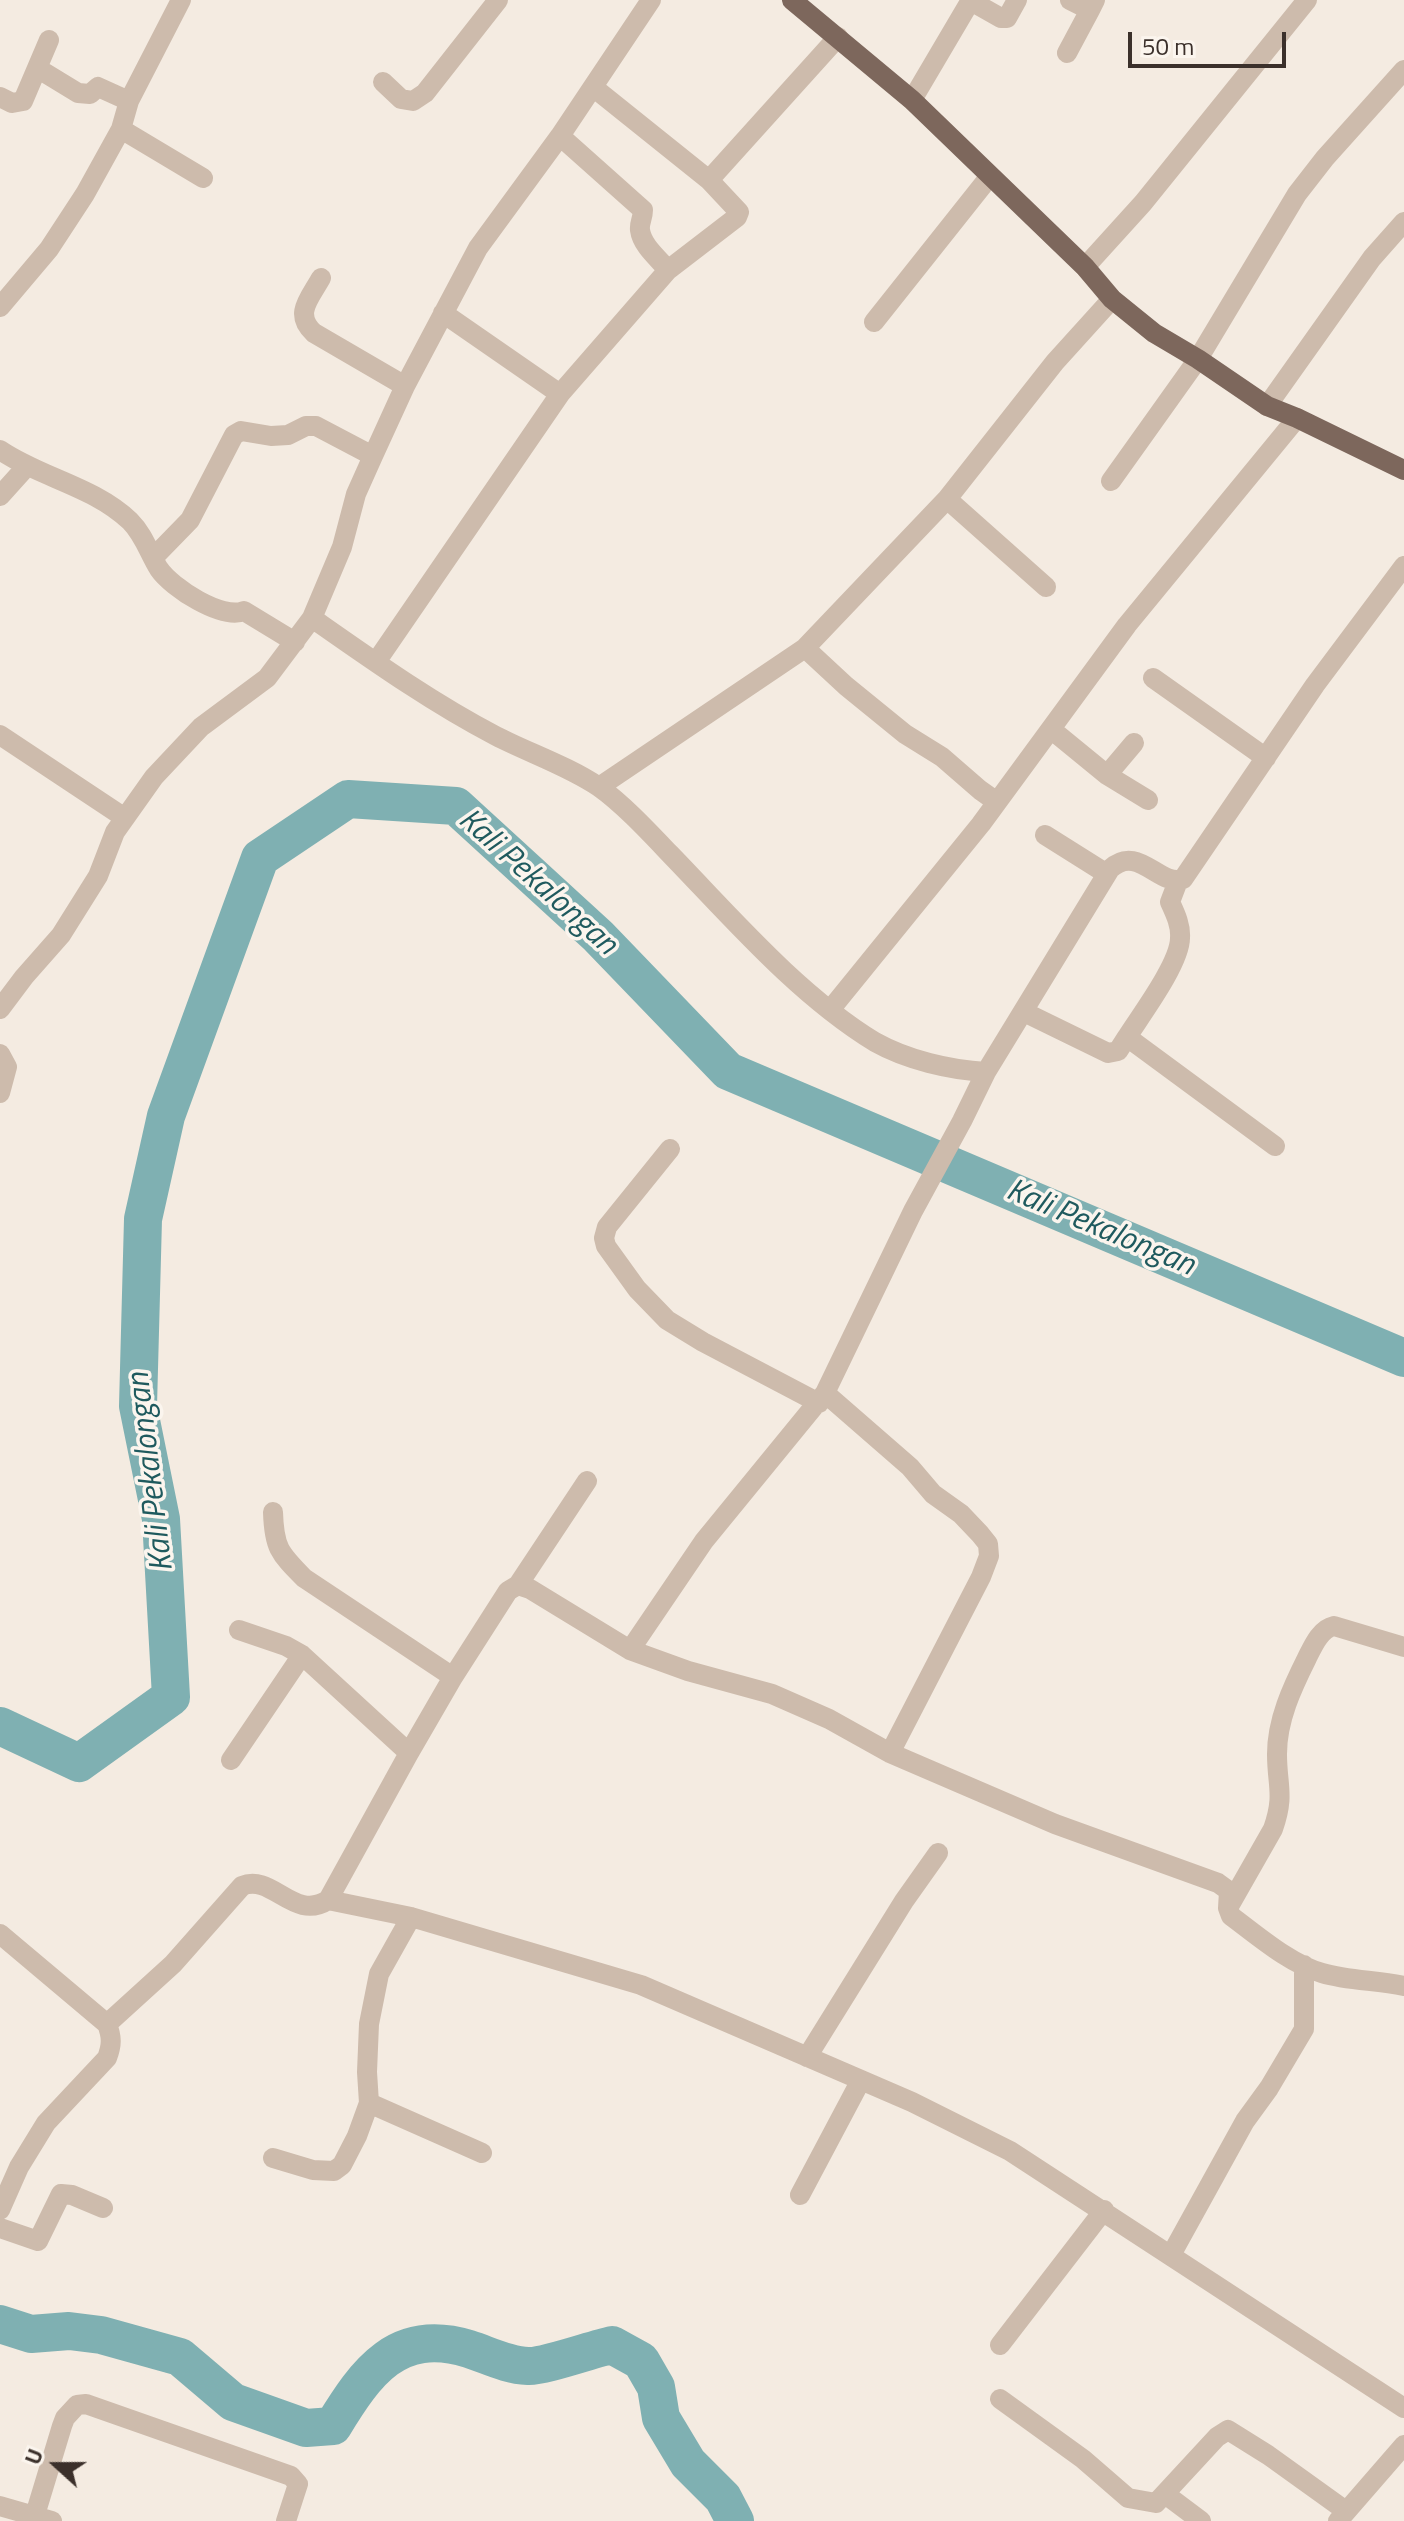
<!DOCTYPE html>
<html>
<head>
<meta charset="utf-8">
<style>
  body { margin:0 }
  #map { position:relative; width:1404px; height:2521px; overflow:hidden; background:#f4ebe1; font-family:"Titillium Web",sans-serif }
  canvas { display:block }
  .north { position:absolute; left:16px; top:2425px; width:80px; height:80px; -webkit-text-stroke:6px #fbf5ee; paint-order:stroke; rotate:291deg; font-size:22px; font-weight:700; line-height:32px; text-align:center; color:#3b302b }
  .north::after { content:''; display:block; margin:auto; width:28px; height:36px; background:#3b302b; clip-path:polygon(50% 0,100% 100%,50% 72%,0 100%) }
  .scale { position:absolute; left:1128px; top:32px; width:158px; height:36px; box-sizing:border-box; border:4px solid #3b302b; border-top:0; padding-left:10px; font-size:24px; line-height:28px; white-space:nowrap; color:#3b302b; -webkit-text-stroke:6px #fbf5ee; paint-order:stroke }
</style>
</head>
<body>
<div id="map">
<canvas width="1404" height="2521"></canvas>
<div class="north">U</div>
<div class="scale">50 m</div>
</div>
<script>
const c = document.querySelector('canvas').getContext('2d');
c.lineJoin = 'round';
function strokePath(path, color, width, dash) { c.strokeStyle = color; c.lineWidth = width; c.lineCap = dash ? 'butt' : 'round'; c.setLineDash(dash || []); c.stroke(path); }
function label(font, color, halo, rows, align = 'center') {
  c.font = font + ' "Titillium Web",sans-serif'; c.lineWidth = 7; c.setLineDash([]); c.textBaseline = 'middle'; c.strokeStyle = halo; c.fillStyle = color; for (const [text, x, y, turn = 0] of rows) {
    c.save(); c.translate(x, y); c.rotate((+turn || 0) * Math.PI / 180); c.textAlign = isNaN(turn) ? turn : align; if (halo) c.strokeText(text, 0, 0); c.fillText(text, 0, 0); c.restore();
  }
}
const river = new Path2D(`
  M0 1726 79 1763 171 1697 161 1519 138 1406 143 1219 166 1116 260 858 348 799 456 806 598 936 728 1071 1404 1358
  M0 2324 31 2334 69 2331 101 2335 180 2357 233 2402 306 2428 333 2426C366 2372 397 2327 469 2349 488 2355 506 2365 528 2366 543 2367 593 2349 612 2345L641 2361 656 2387 661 2418 688 2463 723 2498 735 2521`);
const minor = new Path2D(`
  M1070 0 1090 10 1095 0
  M971 1 1001 18H1007L1017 0
  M1067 53 1090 10
  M37 68 78 93 90 94 98 87 129 101
  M383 82 401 99 413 101 425 93 498 0
  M0 97 12 103 23 101 49 40
  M912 100 971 0
  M121 129 203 178
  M560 136 643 210C643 218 639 223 640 230 642 246 659 259 668 270
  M709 180 838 37
  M1085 267 1143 203 1307 0
  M321 278C310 298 293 314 314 333L405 386
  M0 307 49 249 85 194 121 129 129 101 181 0
  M443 313 560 394 668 270 737 217 739 212 709 180 593 87
  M874 322 990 176
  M1267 406 1372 258 1404 222
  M0 450C41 478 93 486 130 521 144 535 149 553 159 569 172 588 222 620 244 611L295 642
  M1111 481 1198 359 1297 194 1325 158 1404 70
  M0 496 27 466
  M947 499 1046 587
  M154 557 190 520 234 435 241 431 271 436 288 435 306 426H316L373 456
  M1404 566 1315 685 1183 879C1159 887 1138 843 1110 869L986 1072 962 1121 913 1211 825 1393 910 1467 933 1494 961 1514 980 1534 988 1544 989 1556 981 1577 890 1753 1055 1824 1218 1883 1229 1891 1228 1908 1231 1916C1258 1936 1290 1964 1322 1973 1349 1981 1377 1980 1404 1986
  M312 618C372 660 431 702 496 736 529 753 568 766 599 787 623 804 649 832 670 854 732 918 798 995 875 1042 907 1060 950 1070 986 1072
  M805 648 846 686 905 734 942 757 980 790 997 802
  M376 662 560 394
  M1153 678 1266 758
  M1052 730 1107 775 1148 800
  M0 735 125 818
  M1107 775 1134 743
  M599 787 805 648 947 499 1055 362 1112 299
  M1045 835 1107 874
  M0 1009 24 977 61 935 98 876 115 832 154 777 201 727 267 678 312 618 342 547 356 494 373 456 405 386 478 248 560 136 651 0
  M830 1010 981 824 1127 625 1297 418
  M1024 1012 1108 1053 1118 1051 1127 1037 1275 1146
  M1127 1037C1141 1015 1180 963 1180 938 1181 925 1175 913 1170 902L1178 881
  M0 1054 7 1067 0 1093
  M670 1149 607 1227 604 1238 606 1246 637 1289 667 1320 703 1342 819 1403
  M825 1393 704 1541 630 1650 688 1671 772 1694 829 1719 890 1753
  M273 1512C274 1547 279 1553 304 1578L453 1677
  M518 1585 530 1589 630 1650
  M409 1753 453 1677 508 1591 518 1585 587 1481
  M231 1760 302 1655
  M328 1900 411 1917 641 1985 912 2102 1010 2151 1404 2408
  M1228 1908 1273 1829C1285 1795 1277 1786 1277 1754 1277 1720 1292 1688 1307 1658 1313 1646 1320 1629 1334 1626L1404 1647
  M0 1934 107 2024 173 1964 242 1886C272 1873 294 1922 328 1900L409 1753 302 1655 286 1646 239 1630
  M807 2057 904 1901 938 1853
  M369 2103 482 2153
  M273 2158 313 2170 334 2171 342 2165 357 2136 369 2103 367 2072 369 2024 379 1974 411 1917
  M800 2195 861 2080
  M0 2210 19 2167 46 2123 107 2058C112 2045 112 2037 107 2024
  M0 2228 38 2241 61 2194 72 2195 103 2208
  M1171 2255 1245 2121 1269 2088 1304 2029V1965
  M1000 2345 1104 2210
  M1000 2399 1083 2459 1128 2498 1156 2503 1217 2437 1228 2430 1268 2455 1346 2511
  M1165 2494 1201 2521
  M0 2506 52 2521
  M35 2515 62 2426 65 2418 77 2405 86 2404 291 2476 298 2484 286 2521
  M1338 2521 1404 2445`);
const major = new Path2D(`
  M792 0 912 100 1085 267 1112 299 1154 333 1198 359 1267 406 1297 418 1404 470`);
const waterNames = [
  ["Kali Pekalongan",537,883,42],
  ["Kali Pekalongan",1100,1229,23],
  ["Kali Pekalongan",152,1472,-97]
];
strokePath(river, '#7fb0b2', 38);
strokePath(minor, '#cdbbac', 20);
strokePath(major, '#7d675c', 20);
label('italic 32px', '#1f5a5e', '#fbf5ee', waterNames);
</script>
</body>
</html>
